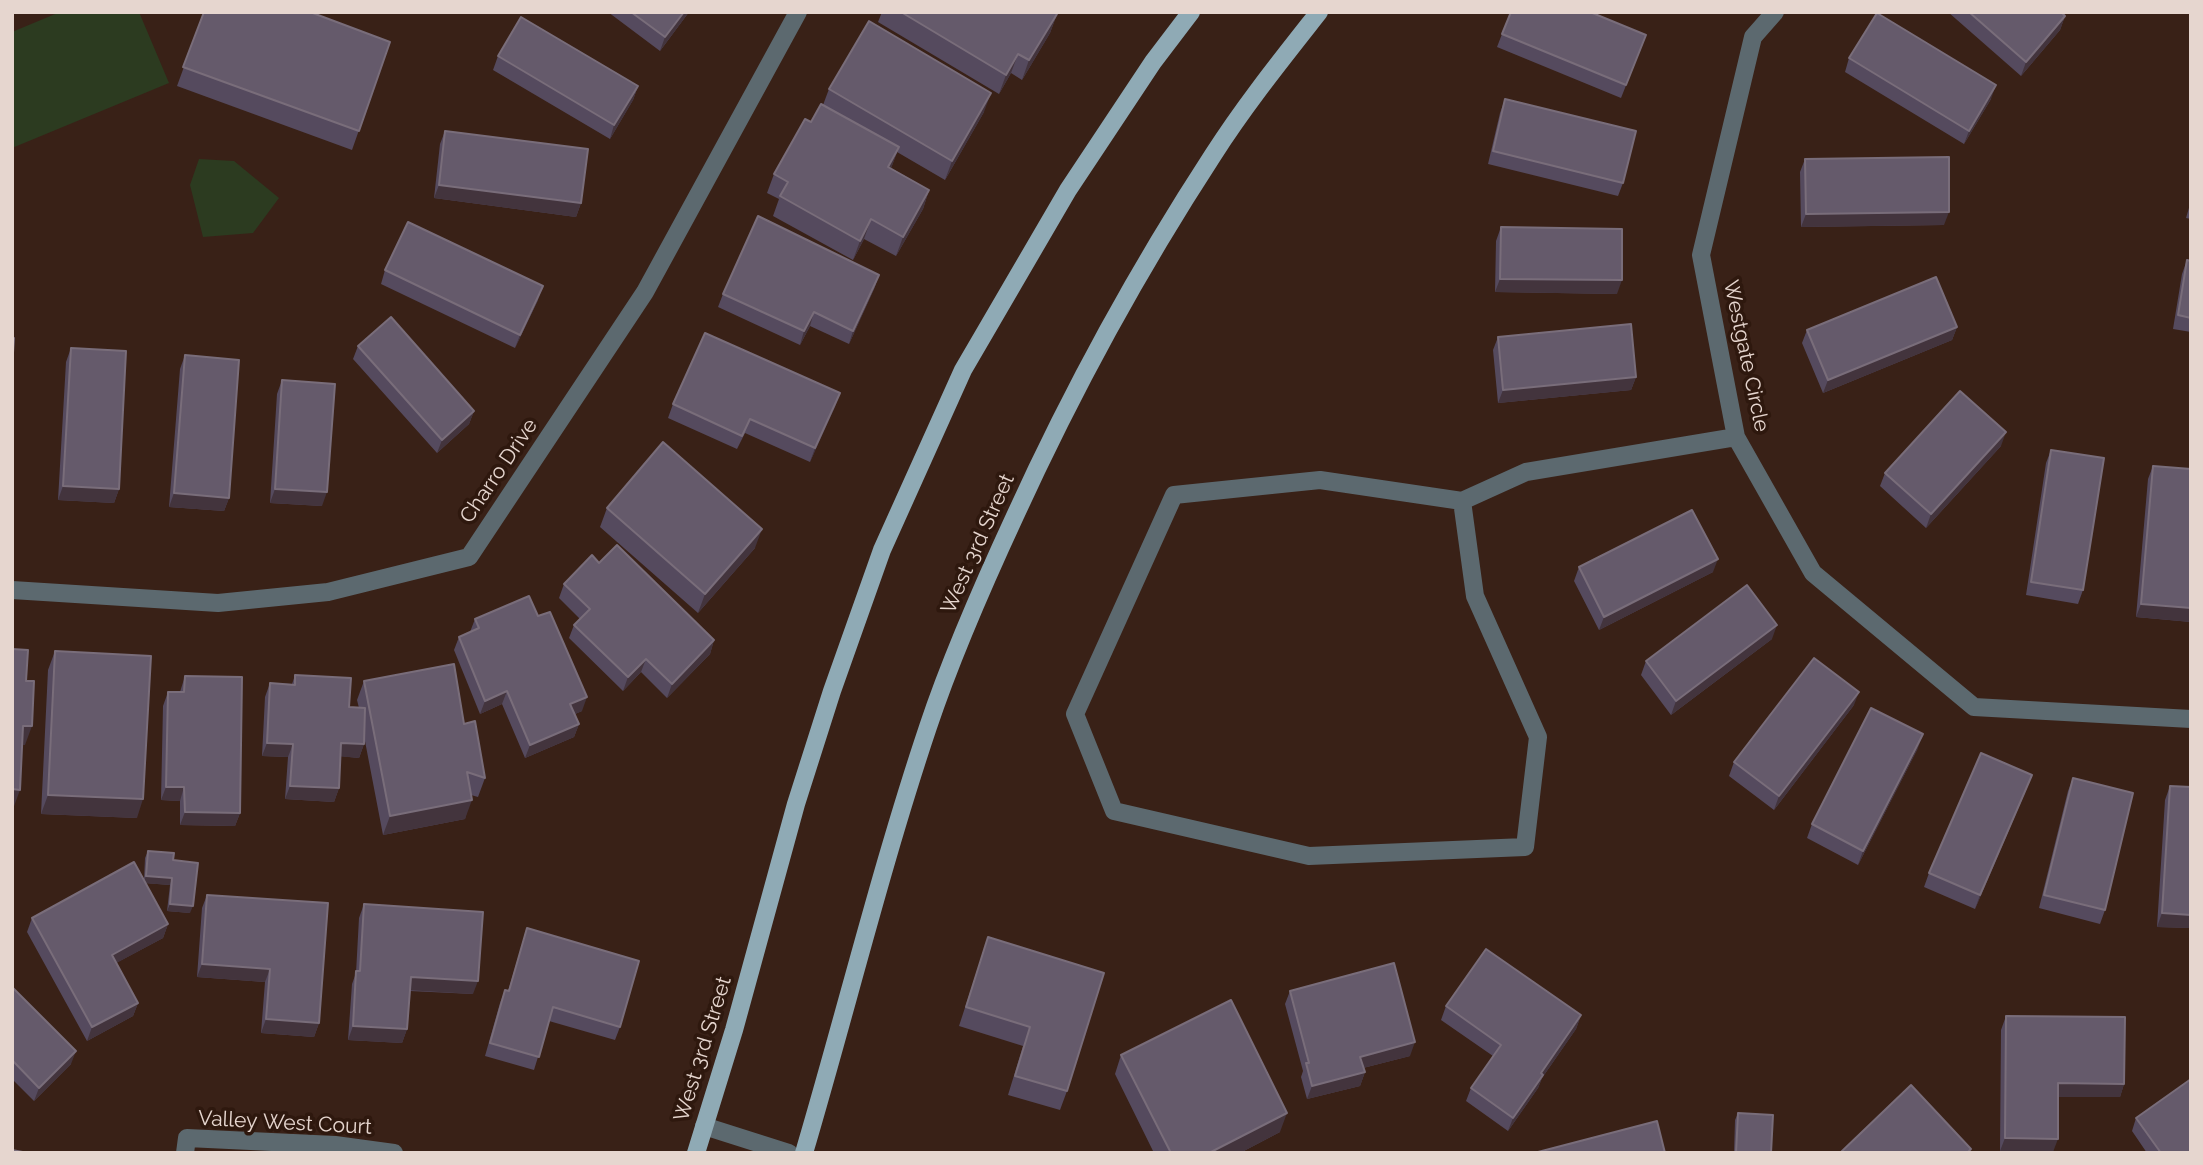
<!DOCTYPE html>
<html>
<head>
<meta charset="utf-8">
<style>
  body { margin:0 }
  #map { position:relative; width:2203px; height:1165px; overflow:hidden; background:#392117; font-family:Raleway,sans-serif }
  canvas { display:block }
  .frame { position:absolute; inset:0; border:14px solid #e6d6cf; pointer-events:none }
</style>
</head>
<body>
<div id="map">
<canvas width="2203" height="1165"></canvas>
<div class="frame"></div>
</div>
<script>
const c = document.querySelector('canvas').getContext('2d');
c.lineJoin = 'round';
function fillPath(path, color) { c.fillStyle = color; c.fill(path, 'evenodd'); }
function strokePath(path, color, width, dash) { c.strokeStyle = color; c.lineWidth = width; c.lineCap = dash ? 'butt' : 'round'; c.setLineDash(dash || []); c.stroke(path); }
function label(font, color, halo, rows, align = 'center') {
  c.font = font + ' Raleway,sans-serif'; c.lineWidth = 7; c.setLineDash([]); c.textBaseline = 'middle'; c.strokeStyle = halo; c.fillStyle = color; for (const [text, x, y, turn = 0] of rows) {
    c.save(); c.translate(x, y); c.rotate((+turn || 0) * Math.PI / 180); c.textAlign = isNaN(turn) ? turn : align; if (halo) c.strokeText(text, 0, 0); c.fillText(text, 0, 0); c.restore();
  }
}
const green = new Path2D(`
  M60 12H139L169 83 12 148V32Z
  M199 159 234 161 279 198 253 233 203 237 190 185Z`);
const minor = new Path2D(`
  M1775 12 1753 37 1701 255 1736 437 1813 573 1974 707 2191 719
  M1462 501 1475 596 1538 737 1525 847 1309 856 1114 811 1075 714 1174 495 1320 480 1462 501 1526 472 1736 437
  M12 590 218 603 328 592 469 557 645 292 798 12
  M704 1126 789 1153
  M185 1153 187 1138 335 1145 394 1153`);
const major = new Path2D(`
  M696 1153 734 1030 796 804 832 691 882 550 963 370 1068 190 1153 62 1191 12
  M804 1153C846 1011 881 867 928 727 952 655 983 585 1015 516 1072 391 1138 270 1213 155 1245 105 1282 59 1319 12`);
const wall = new Path2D(`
  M204 12 390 42 352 150 177 86Z
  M608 12H689L660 51Z
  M882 12H1054L1057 14 1050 33 1022 80 1011 73 999 94 878 22Z
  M1948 12H2061L2065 16 2060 30 2021 76Z
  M1502 34 1646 35 1621 98 1497 47Z
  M498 56 638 86 633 100 610 139 493 70Z
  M1849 58 1991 99 1964 144 1845 72Z
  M829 89 984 112 945 180 897 152 891 168 929 190 923 209 896 256 864 239 853 260 773 216 779 199 767 193 774 174 823 105Z
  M1505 99 1623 183 1618 196 1488 164 1500 113Z
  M445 131 581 203 576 217 434 198 440 144Z
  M1805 159 1944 225 1801 227 1800 172Z
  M2191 201V219L2186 218Z
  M1501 227 1617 294 1495 292 1496 241Z
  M2187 260 2191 261V332L2173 329 2182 274Z
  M385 270 538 300 515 348 381 284Z
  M879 275 874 289 849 344 810 326 800 345 718 307 723 294Z
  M1957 327 1952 340 1823 393 1802 343 1807 330Z
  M1498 337 1636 377 1631 390 1498 403 1493 350Z
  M358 346 474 411 469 424 437 453 353 359Z
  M71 348 119 489 114 503 58 500 66 362Z
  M185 355 229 498 224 511 169 507 180 369Z
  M282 380 322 506 270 503 277 394Z
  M840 393 810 462 745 433 737 449 668 418 673 404Z
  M2001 446 1926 528 1880 486 1885 473Z
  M2051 450 2083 590 2078 604 2026 595 2046 463Z
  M2153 466 2191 469V622L2136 617 2148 479Z
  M607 508 755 548 698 613 600 527Z
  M599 563 714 640 710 654 667 698 641 672 623 691 569 638 574 625 580 619 559 598 564 584Z
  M1579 567 1713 572 1599 630 1574 581Z
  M538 616 582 711 575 714 579 724 574 737 525 758 502 704 480 714 454 650 459 637 470 632 475 619Z
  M1772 639 1671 715 1641 675 1646 661Z
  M55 651 137 818 41 814 48 670Z
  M295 675 349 707 359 708 357 700 364 681 464 724 485 778 478 797 471 795 465 819 383 835 364 736V744L359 758 340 756 339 788 334 802 285 799 288 757 262 756 265 697 270 683 292 684Z
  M185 676 240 813 235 826 180 825V801L161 800 163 706 168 692H180Z
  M1854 705 1774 810 1729 776 1734 762Z
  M1918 748 1858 865 1807 838 1812 824Z
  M2073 778 2105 910 2100 924 2039 908 2068 791Z
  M2170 786 2191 928 2157 927 2165 800Z
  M2027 788 1975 909 1924 887 1929 873Z
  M148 851 173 860 190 913 167 911 170 885 145 883 168 924 163 938 116 963 138 1003 133 1016 87 1041 27 932 32 918 144 880 145 858Z
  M207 895 319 1023 314 1037 261 1033 265 982 197 977 202 908Z
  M364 904 473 994 410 991 407 1029 402 1043 348 1040 352 984 356 973 359 918Z
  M527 928 620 1027 615 1040 549 1021 534 1070 485 1056 500 1003 505 990 508 991Z
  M988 937 1067 1091 1060 1110 1008 1095 1023 1046 959 1026Z
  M12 987 71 1064 34 1101 12 1079Z
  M1290 991 1410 1056 1363 1068 1365 1072 1360 1086 1307 1099 1301 1077 1303 1071 1285 1004Z
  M1446 1006 1581 1015 1576 1029 1542 1078 1538 1088 1508 1131 1466 1101 1471 1088 1493 1056 1441 1020Z
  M2006 1016 2124 1084 2120 1097H2058L2053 1152 2000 1151 2001 1030Z
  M1121 1055 1280 1132 1240 1153H1154L1115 1074Z
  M1738 1113 1771 1153H1734L1735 1120Z
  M2136 1118 2191 1153H2147L2132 1131Z`);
const shadedWall = new Path2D(`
  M684 12H689L660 51 665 37Z
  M1057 14 1050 33 1022 80 1029 60Z
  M2065 16 2060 30 2021 76 2026 62Z
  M1018 54 1011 73 999 94 1006 75Z
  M1996 85 1991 99 1964 144 1969 131Z
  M638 86 633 100 610 139 614 125Z
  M991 93 984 112 945 180 952 161Z
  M899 147 892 166 881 186 888 167Z
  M439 185 581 203 576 217 434 198Z
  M929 190 923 209 896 256 903 237Z
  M1949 212 1944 225 1801 227 1806 214Z
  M871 219 864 239 853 260 860 241Z
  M879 275 874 289 849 344 853 331Z
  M1500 279 1622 280 1617 294 1495 292Z
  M543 286 538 300 515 348 520 335Z
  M814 312 810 326 800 345 804 331Z
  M1957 327 1952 340 1823 393 1828 380Z
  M1636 377 1631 390 1498 403 1503 390Z
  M840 393 835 407 810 462 815 448Z
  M474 411 469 424 437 453 442 440Z
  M2006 432 2001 446 1926 528 1931 514Z
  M63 486 119 489 114 503 58 500Z
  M275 489 327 492 322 506 270 503Z
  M174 493 229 498 224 511 169 507Z
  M762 529 755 548 698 613 705 594Z
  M1718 559 1713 572 1599 630 1604 617Z
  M2141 604 2191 608V622L2136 617Z
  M1777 625 1772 639 1671 715 1676 701Z
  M714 640 710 654 667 698 672 684Z
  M646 659 641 672 623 691 628 677Z
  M507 691 502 704 480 714 485 701Z
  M1859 692 1854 705 1774 810 1779 796Z
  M587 697 582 711 566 718 570 704Z
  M579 724 574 737 525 758 530 745Z
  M23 726H32L25 745H16Z
  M1923 734 1918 748 1858 865 1863 851Z
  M267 743 293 744 288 757 262 756Z
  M341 743 364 744 359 758 336 756Z
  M2032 775 2027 788 1975 909 1980 895Z
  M290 786 339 788 334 802 285 799Z
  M166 787H184L180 801 161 800Z
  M12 789 20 790 13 809H12Z
  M48 795 143 799 137 818 41 814Z
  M472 800 465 819 383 835 390 816Z
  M185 812 240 813 235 826 180 825Z
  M146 876 172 878 170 885 143 883Z
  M170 904 193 906 190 913 167 911Z
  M2162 913 2191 915V928L2157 927Z
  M168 924 163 938 107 968 112 955Z
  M202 964 270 969 265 982 197 977Z
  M411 977 478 981 473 994 406 990Z
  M138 1003 133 1016 87 1041 92 1027Z
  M1581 1015 1576 1029 1542 1078 1538 1088 1508 1131 1513 1118 1541 1073Z
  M266 1019 319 1023 314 1037 261 1033Z
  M353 1026 407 1029 402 1043 348 1040Z
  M1415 1042 1410 1056 1355 1070 1360 1057Z
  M76 1051 71 1064 34 1101 39 1088Z
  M1365 1072 1360 1086 1307 1099 1312 1086Z
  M2058 1083 2124 1084 2120 1097H2053Z
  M1287 1113 1280 1132 1240 1153H1209Z
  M2005 1138 2058 1139 2053 1152 2000 1151Z`);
const building = new Path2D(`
  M204 12H310L390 42 359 131 183 67Z
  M631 12H684L665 37Z
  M901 12H1054L1057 14 1029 60 1018 54 1006 75Z
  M1511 12H1590L1646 35 1626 85 1502 34Z
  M1969 12H2061L2065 16 2026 62Z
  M1877 13 1996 85 1969 131 1849 58Z
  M521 17 638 86 614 125 498 56Z
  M869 21 991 93 952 161 829 89Z
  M1505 99 1636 131 1623 183 1493 151Z
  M821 104 899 147 888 167 929 190 903 237 871 219 860 241 780 196 788 182 774 174 805 119 811 122Z
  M445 131 588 149 581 203 439 185Z
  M1949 157V212L1806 214 1805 159Z
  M758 216 879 275 853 331 814 312 804 331 723 294Z
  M408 222 543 286 520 335 385 270Z
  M1501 227 1622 229V280L1500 279Z
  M2187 260 2191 261V318L2178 315Z
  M1936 277 1957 327 1828 380 1807 330Z
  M391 317 474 411 442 440 358 346Z
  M1631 324 1636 377 1503 390 1498 337Z
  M705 333 840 393 815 448 750 419 742 436 673 404Z
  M12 338H14L12 368Z
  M71 348 126 351 119 489 63 486Z
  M185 355 239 360 229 498 174 493Z
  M282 380 335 384 327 492 275 489Z
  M1960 391 2006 432 1931 514 1885 473Z
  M663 442 762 529 705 594 607 508Z
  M2051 450 2104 458 2083 590 2031 582Z
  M2153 466 2191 469V608L2141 604Z
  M1692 510 1718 559 1604 617 1579 567Z
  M617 545 714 640 672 684 646 659 628 677 574 625 590 609 564 584 592 555 599 563Z
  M1747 585 1777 625 1676 701 1646 661Z
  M529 596 538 616 550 612 587 697 570 704 579 724 530 745 507 691 485 701 459 637 479 628 475 619Z
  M12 649 28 650 26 681H34L32 726H23L20 790 12 789Z
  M55 651 151 656 143 799 48 795Z
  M1814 658 1859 692 1779 796 1734 762Z
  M454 664 464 724 475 721 485 778 467 772 472 800 390 816 364 681Z
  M295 675 351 678 349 707 365 708 364 744 341 743 339 788 290 786 293 744 267 743 270 683 295 685Z
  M185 676 242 677 240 813 185 812 184 787H166L168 692H184Z
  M1871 708 1923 734 1863 851 1812 824Z
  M1981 753 2032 775 1980 895 1929 873Z
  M2073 778 2133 793 2105 910 2044 895Z
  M2170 786 2191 787V915L2162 913Z
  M148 851 174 853 173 860 198 863 193 906 170 904 172 878 146 876Z
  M134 862 168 924 112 955 138 1003 92 1027 32 918Z
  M207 895 328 903 319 1023 266 1019 270 969 202 964Z
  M364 904 483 912 478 981 411 977 407 1029 353 1026 356 971H360Z
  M527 928 639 961 620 1027 553 1007 539 1057 490 1043 505 990 509 991Z
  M988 937 1104 973 1067 1091 1015 1076 1030 1027 966 1007Z
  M1486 949 1581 1015 1541 1073 1543 1075 1513 1118 1471 1088 1501 1045 1446 1006Z
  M1394 963 1415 1042 1360 1057 1365 1072 1312 1086 1306 1063H1309L1290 991Z
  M12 987 76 1051 39 1088 13 1061 12 1062Z
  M1231 1000 1287 1113 1209 1153H1171L1121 1055Z
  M2006 1016 2125 1017 2124 1084 2058 1083V1139L2005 1138Z
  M2191 1079V1153H2161L2136 1118Z
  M1911 1085 1971 1149 1967 1153H1840Z
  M1738 1113 1773 1115 1771 1153H1736Z
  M1657 1121 1665 1153H1538V1152Z
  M12 1150 28 1153H12Z`);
const streetNames = [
  ["Westgate Circle",1746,356,78],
  ["Charro Drive",499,471,-56],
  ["West 3rd Street",978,544,-66],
  ["West 3rd Street",703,1049,-73],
  ["Valley West Court",285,1123,3]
];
fillPath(green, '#2c3b20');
strokePath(minor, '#5c696f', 18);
strokePath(major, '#8faab5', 18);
fillPath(wall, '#554a5e');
fillPath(shadedWall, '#43343d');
fillPath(building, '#655a6b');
strokePath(building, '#796d7a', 2);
label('21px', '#e6d6cf', '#2e180e', streetNames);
</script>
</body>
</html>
